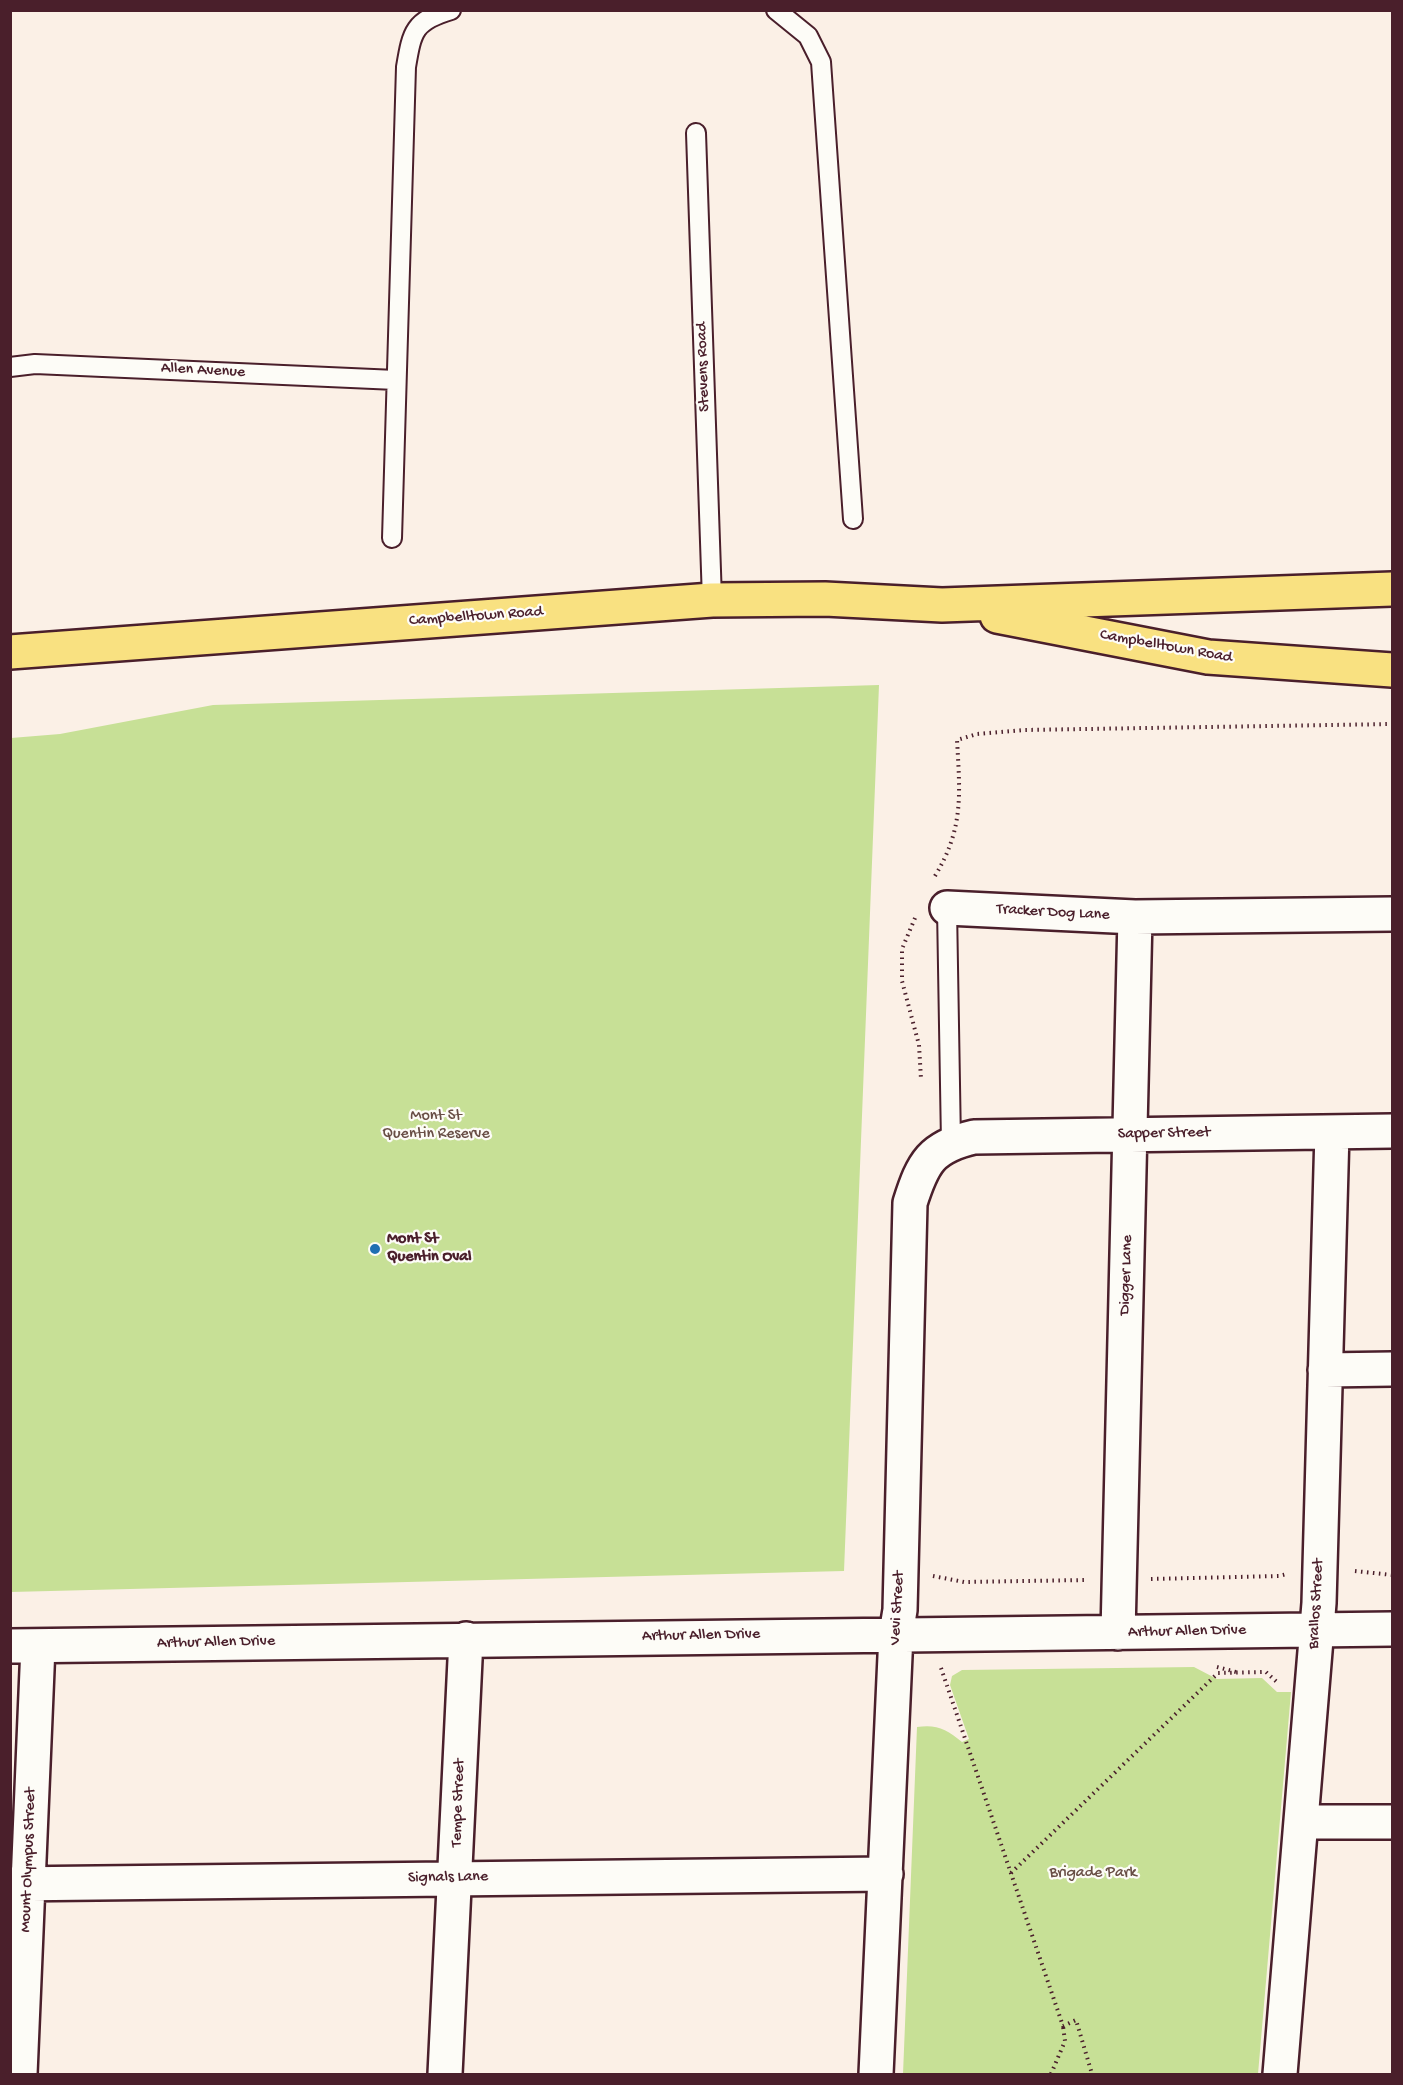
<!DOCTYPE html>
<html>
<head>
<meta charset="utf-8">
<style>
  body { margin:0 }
  #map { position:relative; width:1403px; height:2085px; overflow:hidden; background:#fbf0e6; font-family:"Gochi Hand",sans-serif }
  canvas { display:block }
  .frame { position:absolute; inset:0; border:12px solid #4a1f2b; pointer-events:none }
</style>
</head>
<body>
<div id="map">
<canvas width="1403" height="2085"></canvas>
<div class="frame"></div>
</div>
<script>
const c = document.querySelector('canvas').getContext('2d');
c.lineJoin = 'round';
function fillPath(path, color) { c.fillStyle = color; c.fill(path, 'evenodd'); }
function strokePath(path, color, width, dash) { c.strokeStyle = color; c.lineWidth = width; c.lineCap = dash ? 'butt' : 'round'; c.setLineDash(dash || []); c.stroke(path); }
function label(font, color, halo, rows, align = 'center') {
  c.font = font + ' "Gochi Hand",sans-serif'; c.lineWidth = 4.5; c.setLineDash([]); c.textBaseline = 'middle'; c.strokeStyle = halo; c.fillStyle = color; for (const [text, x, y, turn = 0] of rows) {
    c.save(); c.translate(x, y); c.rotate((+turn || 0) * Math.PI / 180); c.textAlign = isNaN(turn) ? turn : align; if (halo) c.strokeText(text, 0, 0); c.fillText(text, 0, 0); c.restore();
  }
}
const green = new Path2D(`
  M879 685 844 1571 11 1592V738L60 734 213 705Z
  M1194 1667 1217 1679 1262 1678 1277 1692H1291L1258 2074H903L917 1727C936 1724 947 1729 962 1742L969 1739 950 1685 952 1676 962 1670Z`);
const path = new Path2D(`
  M935 876C964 828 960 794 957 740L977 734 1024 730 1392 724
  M915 918 902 949V981L919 1045 921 1079
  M1355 1571 1392 1575
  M933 1576 964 1582 1087 1580
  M1151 1579 1279 1576 1287 1574
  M1217 1667 1236 1672
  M941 1668 1063 2026 1076 2020 1092 2074
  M1011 1873 1218 1673 1266 1672 1279 1684
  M1051 2074 1065 2041 1063 2026`);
const service = new Path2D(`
  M776 10 808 36 821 62 853 519
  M696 133 712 600
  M10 367 35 364 396 380
  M392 538 406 67C412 31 414 21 451 10
  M947 908 951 1143`);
const minor = new Path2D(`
  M947 908 1135 917 1392 914
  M1325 1370 1392 1369
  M1118 1633 1135 917
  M10 1646 1392 1629
  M1302 1822H1392
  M10 1884 886 1874
  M20 2074 38 1646
  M445 2074 466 1639
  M876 2074 896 1634 900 1610 910 1203C923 1162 931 1147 974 1137L1392 1131
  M1280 2074 1319 1603 1332 1132`);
const primary = new Path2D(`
  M997 616 1208 657 1392 670
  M10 652 712 600 825 599 942 605 1392 589`);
const markers = [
  [375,1249,6,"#1f6fb2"]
];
const streetNames = [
  ["Stevens Road",704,367,-92],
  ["Allen Avenue",203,371,3],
  ["Campbelltown Road",476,617,-4],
  ["Campbelltown Road",1166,647,10],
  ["Tracker Dog Lane",1053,913,3],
  ["Sapper Street",1164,1134,-1],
  ["Digger Lane",1127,1275,-88],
  ["Brallos Street",1317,1604,-87],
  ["Vevi Street",898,1608,-87],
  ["Arthur Allen Drive",1187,1632,-1],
  ["Arthur Allen Drive",701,1636,-1],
  ["Arthur Allen Drive",216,1643,-1],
  ["Tempe Street",459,1803,-88],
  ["Mount Olympus Street",29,1860,-88],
  ["Signals Lane",448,1878,-1]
];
const parkNames = [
  ["Mont St",436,1117],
  ["Quentin Reserve",436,1135],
  ["Brigade Park",1093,1874]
];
const poiNames = [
  ["Mont St",387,1240],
  ["Quentin Oval",387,1258]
];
fillPath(green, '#c7e096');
strokePath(service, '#4a1f2b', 22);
strokePath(minor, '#4a1f2b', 38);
strokePath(primary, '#4a1f2b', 38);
strokePath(path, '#4a1f2b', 4, [1.5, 4.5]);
strokePath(service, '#fdfcf7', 18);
strokePath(minor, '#fdfcf7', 33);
strokePath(primary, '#f9e181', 33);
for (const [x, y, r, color] of markers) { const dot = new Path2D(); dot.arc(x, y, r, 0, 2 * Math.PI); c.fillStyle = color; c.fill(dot); strokePath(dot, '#fdfcf7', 2); }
label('16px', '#4a1f2b', '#fdfcf7', streetNames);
label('16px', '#694f46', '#fdfcf7', parkNames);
label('bold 16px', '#4a1f2b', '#fdfcf7', poiNames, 'left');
</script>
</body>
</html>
